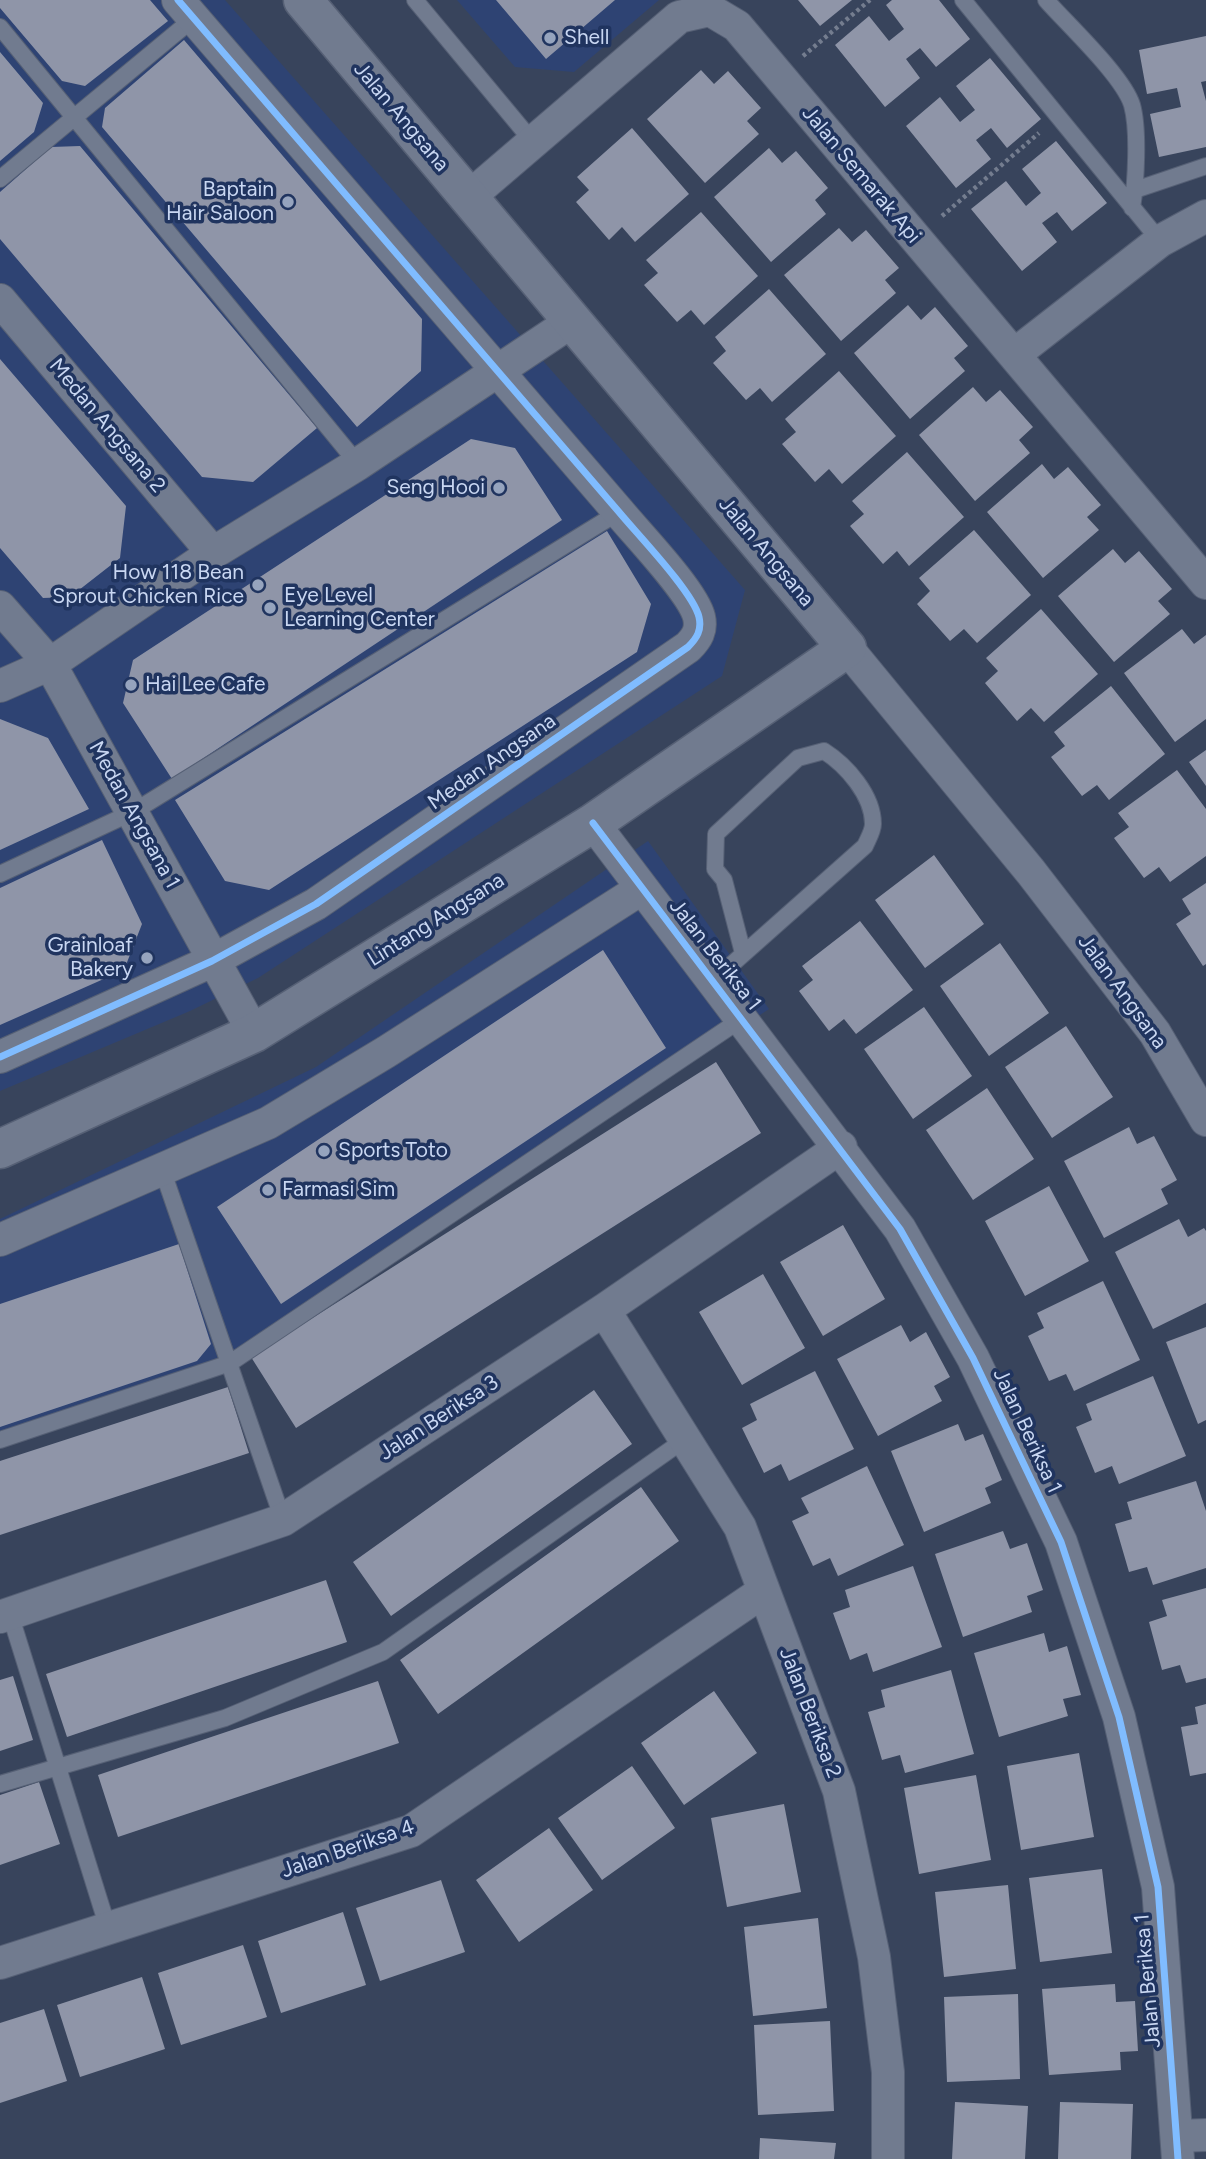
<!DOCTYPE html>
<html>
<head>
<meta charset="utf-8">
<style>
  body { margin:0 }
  canvas { display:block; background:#38445c }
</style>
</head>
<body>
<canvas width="1206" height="2159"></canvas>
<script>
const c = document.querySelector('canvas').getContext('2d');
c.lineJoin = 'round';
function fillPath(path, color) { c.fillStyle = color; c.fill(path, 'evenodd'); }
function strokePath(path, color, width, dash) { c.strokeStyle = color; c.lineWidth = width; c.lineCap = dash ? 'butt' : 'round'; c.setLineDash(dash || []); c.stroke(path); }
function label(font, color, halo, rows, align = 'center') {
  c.font = font + ' Figtree,sans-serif'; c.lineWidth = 7; c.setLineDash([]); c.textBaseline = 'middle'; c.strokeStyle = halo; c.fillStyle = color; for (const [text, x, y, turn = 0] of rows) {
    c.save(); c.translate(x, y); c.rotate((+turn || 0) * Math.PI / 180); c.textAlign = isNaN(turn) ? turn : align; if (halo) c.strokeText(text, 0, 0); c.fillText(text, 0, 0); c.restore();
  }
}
const built = new Path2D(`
  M0 0H225L745 590 722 676 258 978 190 1011 0 1091Z
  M457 0H659L574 72 515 67Z
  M648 841 769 1009 229 1366 0 1441V1219L316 1067Z`);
const building = new Path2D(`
  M0 0H150L168 21 85 86 62 81 0 8Z
  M496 0H615L546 59Z
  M798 0H852L820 26Z
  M892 0H939L970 39 936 67 920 48 906 59 920 78 885 107 835 45 869 16 889 41 904 29 886 5Z
  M1206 36V81L1201 82 1206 101V147L1159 157 1150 114 1181 107 1177 88 1147 94 1139 50Z
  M184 40 422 319 421 371 357 427 102 127 105 108Z
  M0 52 43 103 34 132 0 161Z
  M990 58 1041 119 1007 148 991 128 976 140 991 159 956 188 906 126 940 97 960 122 975 110 956 86Z
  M701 70 714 84 728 71 761 108 747 121 759 134 705 183 647 119Z
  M632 128 689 194 635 242 622 227 609 240 576 202 589 190 577 177Z
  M1056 141 1107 203 1072 231 1057 212 1042 223 1057 242 1022 271 971 209 1006 181 1026 206 1041 193 1022 169Z
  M80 146 317 428 253 482 202 477 0 239V192L51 147Z
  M769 148 782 163 796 151 828 188 815 200 826 214 771 262 714 197Z
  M701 212 758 276 704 325 691 310 677 322 644 285 658 273 646 260Z
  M839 228 852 242 866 230 899 268 885 280 896 293 841 341 784 275Z
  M769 289 826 354 772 402 760 388 746 400 713 363 726 351 715 337Z
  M908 305 921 320 935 307 968 346 954 358 965 371 910 419 854 353Z
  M0 359 126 506 120 558 70 597 43 598 0 548Z
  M839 371 896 436 842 484 829 469 815 482 782 444 796 432 785 419Z
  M973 387 986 402 1000 390 1033 427 1019 440 1030 453 975 501 919 435Z
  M471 439 515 448 562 520 172 779 123 703 133 660Z
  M907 452 964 517 909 566 897 551 883 564 850 526 864 514 852 501Z
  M1042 464 1054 479 1068 467 1101 505 1087 517 1099 530 1043 578 987 512Z
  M974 530 1031 595 977 643 964 629 950 641 917 604 930 591 919 578Z
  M607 531 651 604 637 652 269 890 225 881 175 800Z
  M1113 549 1125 563 1139 551 1172 589 1158 601 1170 614 1114 662 1058 596Z
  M1041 609 1098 674 1044 722 1031 708 1017 721 985 683 998 671 986 658Z
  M1182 629 1194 644 1206 635V719L1175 742 1124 673Z
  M1111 686 1165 754 1109 800 1097 785 1082 796 1051 757 1065 746 1054 732Z
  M0 719 48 738 89 809 0 850Z
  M1206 750V786L1189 762Z
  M1177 770 1206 809V856L1170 882 1159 867 1144 878 1114 838 1129 827 1118 813Z
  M102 840 142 924 124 970 0 1025V888Z
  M934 855 984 924 925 968 875 900Z
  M1206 883V964L1203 966 1176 924 1191 914 1182 899Z
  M860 921 913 990 856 1034 844 1019 829 1031 799 991 813 980 802 966Z
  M1000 943 1049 1013 989 1056 940 986Z
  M603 950 666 1048 281 1304 217 1207Z
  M924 1007 972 1076 913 1119 864 1049Z
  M1066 1026 1113 1097 1052 1138 1005 1067Z
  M716 1062 761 1133 296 1428 251 1357Z
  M987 1088 1034 1159 973 1200 926 1130Z
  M1129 1127 1137 1144 1154 1136 1177 1180 1161 1189 1168 1204 1104 1238 1064 1161Z
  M1049 1186 1089 1261 1025 1296 985 1221Z
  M1179 1219 1188 1237 1204 1228 1206 1231V1303L1153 1329 1115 1252Z
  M843 1225 885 1299 823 1336 780 1262Z
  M179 1244 211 1344 197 1361 0 1427V1304Z
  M763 1274 805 1348 742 1385 699 1312Z
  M1103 1281 1140 1360 1074 1391 1066 1374 1049 1381 1028 1336 1044 1328 1037 1313Z
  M901 1325 910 1342 926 1332 950 1377 934 1386 942 1401 878 1436 837 1359Z
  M1206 1327V1420L1198 1424 1166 1342Z
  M815 1371 854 1449 789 1481 781 1464 764 1473 742 1428 757 1420 750 1404Z
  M1153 1376 1186 1456 1119 1484 1112 1466 1095 1473 1076 1427 1092 1420 1086 1404Z
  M228 1387 249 1453 0 1535V1461Z
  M594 1390 632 1444 391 1616 353 1562Z
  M958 1424 965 1441 983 1434 1002 1480 985 1488 991 1503 924 1532 891 1451Z
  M867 1466 904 1545 838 1576 830 1558 813 1566 792 1521 809 1513 801 1498Z
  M1196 1481 1206 1511V1568L1153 1585 1147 1567 1129 1572 1115 1524 1132 1519 1127 1502Z
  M641 1487 679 1541 438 1714 400 1660Z
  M1003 1531 1010 1549 1027 1543 1043 1590 1027 1596 1032 1612 963 1637 935 1554Z
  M913 1566 942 1647 873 1672 867 1653 850 1660 833 1613 850 1607 845 1590Z
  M326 1580 347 1642 67 1737 46 1674Z
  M1206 1588V1678L1186 1683 1180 1665 1162 1670 1149 1622 1167 1616 1162 1600Z
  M1044 1633 1049 1652 1067 1646 1081 1695 1063 1699 1068 1716 999 1737 974 1653Z
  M951 1670 974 1754 905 1773 900 1755 882 1760 868 1712 885 1707 881 1690Z
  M13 1676 33 1740 0 1751V1680Z
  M378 1681 399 1743 118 1837 98 1775Z
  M714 1691 757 1753 684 1805 641 1743Z
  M1206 1704V1773L1190 1776 1181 1727 1198 1724 1195 1707Z
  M1079 1753 1094 1837 1021 1850 1007 1766Z
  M632 1766 675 1828 602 1880 558 1818Z
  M976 1775 991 1860 919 1874 904 1788Z
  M39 1782 60 1844 0 1865V1795Z
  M784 1804 801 1892 727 1907 711 1818Z
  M549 1828 593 1890 519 1942 476 1880Z
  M1102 1869 1112 1953 1040 1962 1029 1878Z
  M441 1880 465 1952 380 1981 356 1908Z
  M1008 1885 1016 1969 944 1977 935 1892Z
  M343 1912 366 1985 281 2013 258 1941Z
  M818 1918 827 2008 753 2016 744 1927Z
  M243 1945 267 2017 181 2045 158 1973Z
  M142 1977 165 2049 80 2077 57 2005Z
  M1115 1984 1116 2002 1135 2001 1138 2051 1120 2052 1121 2070 1049 2075 1042 1989Z
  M1018 1994 1020 2079 947 2082 944 1997Z
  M44 2009 67 2081 0 2103V2023Z
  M830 2021 834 2111 758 2115 754 2025Z
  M955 2102 1028 2106 1025 2159H952Z
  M1060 2102 1133 2104 1131 2159H1058Z
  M760 2138 836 2143 834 2159H759Z`);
const path = new Path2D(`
  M803 56 870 0
  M942 216 1039 133`);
const lane = new Path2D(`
  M415 0 533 142
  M963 0 1160 241
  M1046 0C1068 25 1123 76 1132 105 1139 130 1136 183 1132 208
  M0 27 358 464
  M0 179 194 18
  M1135 190 1206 166
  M0 874 133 812 619 512
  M713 981 865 846C868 839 873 831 873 824 873 795 846 765 824 751L798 758 716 834 715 869 724 880 743 953
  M162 1169 283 1520
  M0 1440 230 1363 743 1018
  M10 1614 108 1928
  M0 1784 225 1718 383 1652 684 1440`);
const street = new Path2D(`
  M469 197 679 17 710 10 737 26 1206 583
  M0 300 213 553
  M1015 354 1160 241 1206 216
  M0 607 50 664 254 1033
  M847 648 1031 872 1155 1033 1206 1120
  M0 686 50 664 213 553 358 464 571 322
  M593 823 900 1229 973 1358 1061 1542 1119 1717 1158 1887 1178 2159
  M0 1057 212 961 316 904 688 647C697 638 702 630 699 617 693 592 638 535 619 512L178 0
  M0 1240 268 1123 386 1052 641 889
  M604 1310 740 1527 839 1791 874 1957 888 2072V2159
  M0 1617 283 1520 604 1310 841 1147
  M0 1963 411 1831 764 1591
  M1178 2136 1206 2135`);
const secondary = new Path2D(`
  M0 1149 254 1033 593 823 847 648 303 0`);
const cycleway = new Path2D(`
  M593 823 900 1229 973 1358 1061 1542 1119 1717 1158 1887 1178 2159
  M0 1057 212 961 316 904 688 647C697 638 702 630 699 617 693 592 638 535 619 512L178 0`);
const markers = [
  [550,38,7,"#96a4be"],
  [288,202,7,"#96a4be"],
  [499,488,7,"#96a4be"],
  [258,585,7,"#96a4be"],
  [270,608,7,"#96a4be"],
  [131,685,7,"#96a4be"],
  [147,958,7,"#96a4be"],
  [324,1151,7,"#96a4be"],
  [268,1190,7,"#96a4be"]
];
const poiNames = [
  ["Shell",564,38],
  ["Baptain",274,190,"right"],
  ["Hair Saloon",274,214,"right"],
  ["Seng Hooi",485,488,"right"],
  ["How 118 Bean",244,573,"right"],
  ["Sprout Chicken Rice",244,597,"right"],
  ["Eye Level",284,596],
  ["Learning Center",284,620],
  ["Hai Lee Cafe",145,685],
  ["Grainloaf",133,946,"right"],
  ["Bakery",133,970,"right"],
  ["Sports Toto",338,1151],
  ["Farmasi Sim",282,1190]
];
const streetNames = [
  ["Jalan Angsana",401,117,50],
  ["Jalan Semarak Api",861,175,50],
  ["Medan Angsana 2",107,426,50],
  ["Jalan Angsana",766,552,50],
  ["Medan Angsana",492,762,-35],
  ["Medan Angsana 1",134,815,61],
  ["Lintang Angsana",436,920,-32],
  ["Jalan Beriksa 1",715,955,52],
  ["Jalan Angsana",1122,992,54],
  ["Jalan Beriksa 3",439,1418,-33],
  ["Jalan Beriksa 1",1027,1431,65],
  ["Jalan Beriksa 2",810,1713,69],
  ["Jalan Beriksa 4",348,1849,-19],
  ["Jalan Beriksa 1",1148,1981,-95]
];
fillPath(built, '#2e4373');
fillPath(building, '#8f95a8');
strokePath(lane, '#566075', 18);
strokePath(street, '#566075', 34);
strokePath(secondary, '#566075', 41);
strokePath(path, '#747d8f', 4.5, [3.5, 3.5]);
strokePath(lane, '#717b8f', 16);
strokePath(street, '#717b8f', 32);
strokePath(secondary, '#717b8f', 38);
strokePath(cycleway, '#80bcff', 7);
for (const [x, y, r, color] of markers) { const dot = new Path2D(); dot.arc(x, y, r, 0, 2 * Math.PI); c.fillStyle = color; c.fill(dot); strokePath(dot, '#20345f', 2.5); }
label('21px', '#c9d7f2', '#20345f', poiNames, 'left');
label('21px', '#c9d7f2', '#20345f', streetNames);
</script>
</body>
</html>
